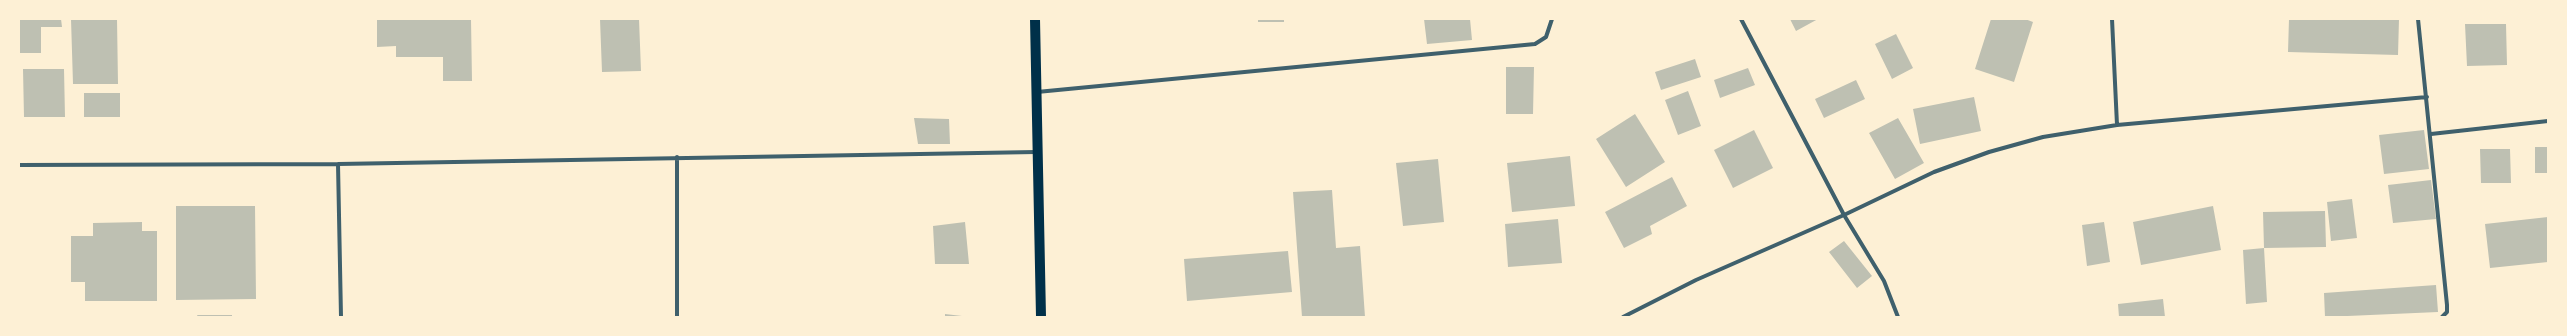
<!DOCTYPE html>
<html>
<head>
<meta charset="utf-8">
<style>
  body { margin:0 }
  #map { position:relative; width:2567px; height:336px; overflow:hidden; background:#fdf0d5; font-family:"Fira Sans Condensed",sans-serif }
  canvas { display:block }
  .frame { position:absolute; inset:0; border:20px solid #fdf0d5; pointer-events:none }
</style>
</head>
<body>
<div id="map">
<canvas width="2567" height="336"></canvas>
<div class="frame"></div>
</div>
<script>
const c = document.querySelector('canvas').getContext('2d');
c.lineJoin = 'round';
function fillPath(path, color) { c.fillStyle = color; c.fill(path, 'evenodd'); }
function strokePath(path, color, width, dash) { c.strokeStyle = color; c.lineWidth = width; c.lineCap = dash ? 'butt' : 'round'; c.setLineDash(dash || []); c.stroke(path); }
const building = new Path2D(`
  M19 19H61L62 27H41V53H19Z
  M71 19H117L118 84H73Z
  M377 19H471L472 81H443V57H396V46L377 47Z
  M600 19H639L641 71 602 72Z
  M1258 19H1284V22H1258Z
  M1424 19H1470L1472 40 1427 44Z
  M1790 19H1818L1796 31Z
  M1991 19H2025L2033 22 2014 82 1975 69Z
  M2289 19H2399L2398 55 2288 52Z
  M2465 24H2506L2507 65 2467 66Z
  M1896 34 1913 68 1892 79 1875 44Z
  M1695 59 1701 77 1661 90 1655 72Z
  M1506 67H1534L1533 114H1506Z
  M1748 68 1755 85 1720 98 1714 80Z
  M23 69H64L65 117H24Z
  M1856 80 1865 99 1824 118 1815 99Z
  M1688 91 1701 126 1678 135 1665 100Z
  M84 93H120V117H84Z
  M1974 97 1981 131 1920 144 1913 109Z
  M1635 114 1665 162 1626 187 1596 139Z
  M914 118 949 119 950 144H918Z
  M1898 118 1924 163 1895 179 1869 133Z
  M1754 130 1773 168 1733 188 1714 150Z
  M2424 130 2429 169 2384 174 2379 135Z
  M2535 147H2548V173H2535Z
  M2480 149H2510L2511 183H2481Z
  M1570 156 1575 206 1512 212 1507 163Z
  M1438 159 1444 222 1403 226 1396 163Z
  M1672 177 1687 206 1650 226 1652 234 1624 248 1605 212Z
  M2431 180 2436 219 2393 223 2388 185Z
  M1332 190 1336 248 1360 246 1365 317H1302L1293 192Z
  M2352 199 2357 238 2331 241 2327 202Z
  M176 206H255L256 299 176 300Z
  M2213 206 2221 250 2141 265 2133 222Z
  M2325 211 2326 247 2264 248 2267 302 2246 304 2243 250 2264 248 2263 212Z
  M2548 217V262L2490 268 2485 224Z
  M1558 219 1562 263 1508 267 1505 224Z
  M142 222V231H157V301H85V282H71V236H93V223Z
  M965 222 969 264H935L933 226Z
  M2104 222 2110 262 2087 266 2082 225Z
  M1844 241 1872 276 1857 288 1829 252Z
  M1288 251 1292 292 1187 301 1184 259Z
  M2436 285 2438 312 2325 317 2324 293Z
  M2163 299 2165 317H2119L2118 304Z
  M945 314 962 316V317H945Z
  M197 315H232V317H198Z`);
const minor = new Path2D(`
  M1741 19 1844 215 1884 281 1898 317
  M2112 19 2117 125
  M2418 19 2447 305V312L2442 317
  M1037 92 1535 44 1546 37 1552 19
  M2431 134 2548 121
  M338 164 341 317
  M19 165 338 164 1036 152
  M677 317V157
  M1623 317 1696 280 1844 215 1934 172 1989 152 2043 137 2117 125 2427 97`);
const primary = new Path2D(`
  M1035 19 1041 317`);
fillPath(building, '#bec0b2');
strokePath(minor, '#3f606c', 4);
strokePath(primary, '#003049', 10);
</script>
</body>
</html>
